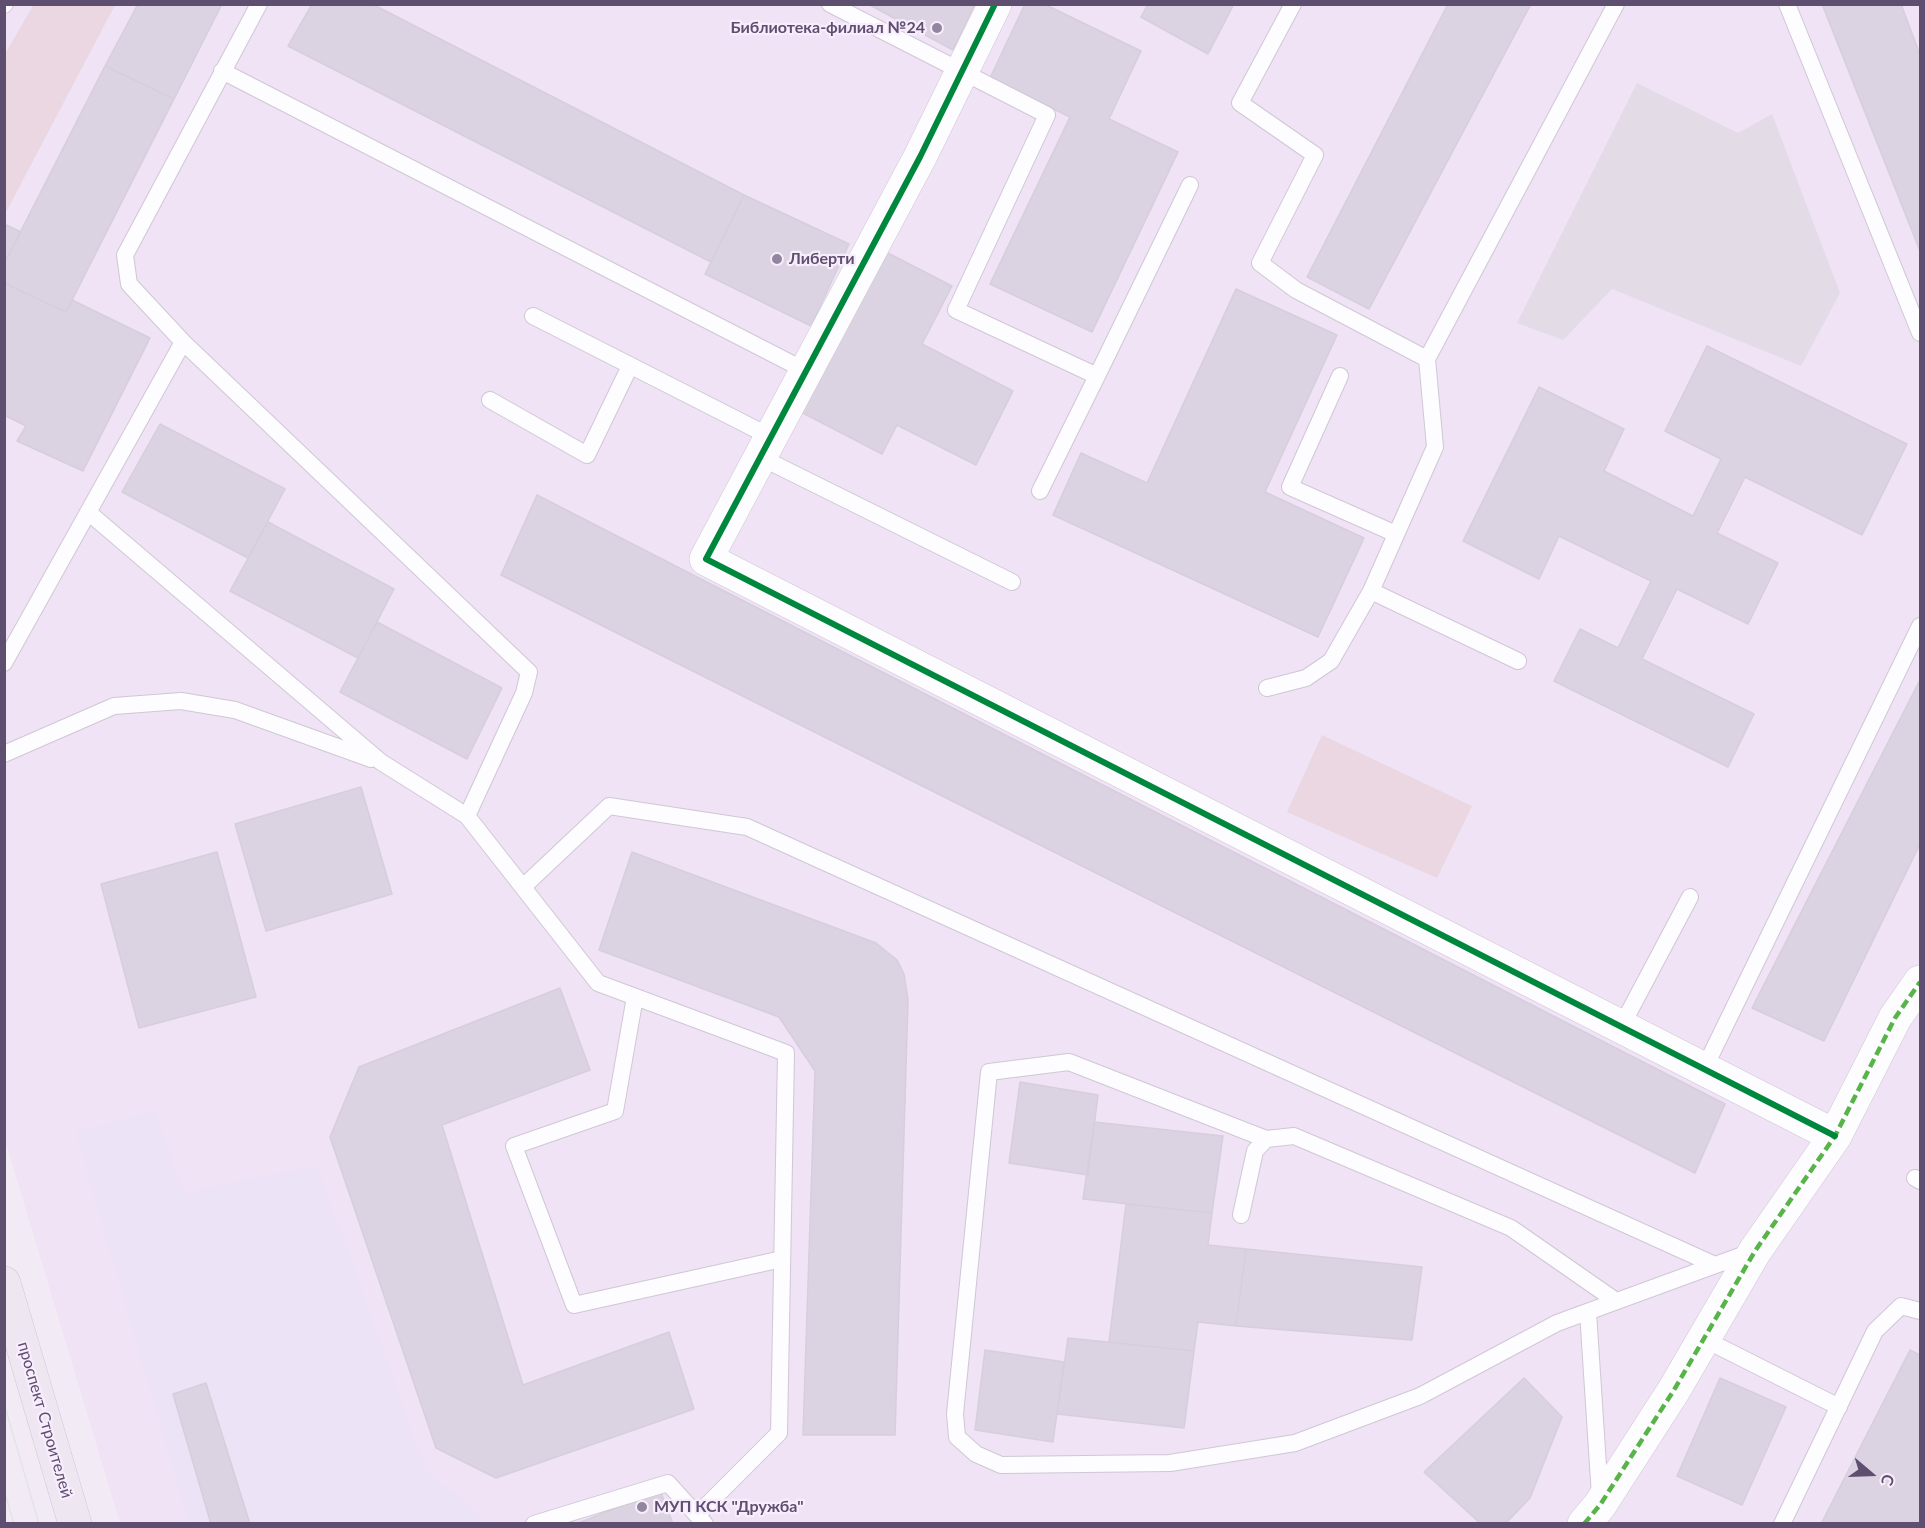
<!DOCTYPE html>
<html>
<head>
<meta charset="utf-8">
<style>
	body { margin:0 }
	#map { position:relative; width:1925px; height:1528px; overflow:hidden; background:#f2ebf5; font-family:Lato,sans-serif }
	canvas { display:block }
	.frame { position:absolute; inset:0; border:6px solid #5e4e70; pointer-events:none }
	.north { position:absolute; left:1841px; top:1444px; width:60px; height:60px; -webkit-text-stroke:4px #f8edfd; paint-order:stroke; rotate:109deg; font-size:16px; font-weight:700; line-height:24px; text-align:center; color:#5e4e70 }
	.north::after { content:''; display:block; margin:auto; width:21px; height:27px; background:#5e4e70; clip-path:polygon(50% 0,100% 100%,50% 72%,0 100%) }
</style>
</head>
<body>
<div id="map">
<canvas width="1925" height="1528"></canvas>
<div class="frame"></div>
<div class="north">С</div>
</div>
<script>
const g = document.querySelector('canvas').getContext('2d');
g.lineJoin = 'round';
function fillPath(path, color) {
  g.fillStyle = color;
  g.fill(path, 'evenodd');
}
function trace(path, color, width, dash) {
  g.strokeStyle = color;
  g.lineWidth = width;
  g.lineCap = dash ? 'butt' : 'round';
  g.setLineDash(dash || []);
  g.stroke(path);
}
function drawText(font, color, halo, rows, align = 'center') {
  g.font = font + ' Lato,sans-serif';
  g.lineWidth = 4.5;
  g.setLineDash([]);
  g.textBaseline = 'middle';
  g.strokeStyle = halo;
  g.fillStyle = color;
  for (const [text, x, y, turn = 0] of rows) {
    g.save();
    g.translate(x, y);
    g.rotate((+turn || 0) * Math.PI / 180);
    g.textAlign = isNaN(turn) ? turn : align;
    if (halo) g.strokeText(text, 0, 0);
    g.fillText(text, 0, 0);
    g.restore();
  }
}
const residential = new Path2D(`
	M 4,5 L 1920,5 L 1920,1523 L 120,1523 L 5,1140 Z`);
const commercial = new Path2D(`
	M 155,1111 L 184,1193 L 317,1166 L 426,1471 L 486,1520 L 479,1524 L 189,1523 L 76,1132 Z`);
const industrial = new Path2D(`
	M 1637,83 L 1738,133 L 1772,114 L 1840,293 L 1801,366 L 1612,289 L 1563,340 L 1517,323 Z`);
const green = new Path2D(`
	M 34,4 L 115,5 L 5,214 L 5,54 Z
	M 1322,735 L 1472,806 L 1437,878 L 1287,812 Z`);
const building = new Path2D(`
	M 138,4 L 222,4 L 174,99 L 105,66 Z
	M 312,4 L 372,4 L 744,195 L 711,262 L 288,46 Z
	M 868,4 L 975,4 L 953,50 Z
	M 1025,4 L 1044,4 L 1141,51 L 1109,119 L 1178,152 L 1092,332 L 990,284 L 1070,117 L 990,78 Z
	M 1148,4 L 1234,4 L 1208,54 L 1141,17 Z
	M 1448,4 L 1531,4 L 1369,309 L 1307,277 Z
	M 1822,4 L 1901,4 L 1920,55 L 1920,251 Z
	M 105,66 L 174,99 L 66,312 L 4,283 L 4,264 Z
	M 744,195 L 849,244 L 811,326 L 705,274 Z
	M 4,224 L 21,232 L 4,264 Z
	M 882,250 L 952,286 L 922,344 L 1013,391 L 976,465 L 897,425 L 882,454 L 799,411 Z
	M 4,283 L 66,312 L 72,300 L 150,338 L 83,471 L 17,441 L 26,426 L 4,415 Z
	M 1236,289 L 1337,335 L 1265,492 L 1364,538 L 1318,637 L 1053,515 L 1081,453 L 1147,483 Z
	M 1707,346 L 1907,444 L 1862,535 L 1745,477 L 1717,533 L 1778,563 L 1748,624 L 1677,589 L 1642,659 L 1754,714 L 1728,767 L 1554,681 L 1580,629 L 1618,648 L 1651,581 L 1559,536 L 1539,579 L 1463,541 L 1539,387 L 1624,429 L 1604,471 L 1693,516 L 1721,459 L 1665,431 Z
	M 160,424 L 285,489 L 248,558 L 122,492 Z
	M 537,495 L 1725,1104 L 1695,1173 L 501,575 Z
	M 268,522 L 394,589 L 358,658 L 230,591 Z
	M 377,622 L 502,688 L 467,759 L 340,692 Z
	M 1920,680 L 1920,844 L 1824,1041 L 1752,1008 Z
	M 361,787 L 392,894 L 266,931 L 235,824 Z
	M 217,852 L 256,997 L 139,1028 L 101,884 Z
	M 632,852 L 876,943 L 897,960 L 904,974 L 908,1000 L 895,1435 L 803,1435 L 815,1071 L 779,1017 L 599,950 Z
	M 560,988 L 590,1070 L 442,1125 L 523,1385 L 669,1332 L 694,1409 L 496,1478 L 436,1448 L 330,1137 L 359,1067 Z
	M 1020,1082 L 1098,1095 L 1088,1175 L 1009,1163 Z
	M 1094,1122 L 1223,1136 L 1212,1213 L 1083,1199 Z
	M 1126,1204 L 1212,1213 L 1208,1245 L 1246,1249 L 1236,1326 L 1198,1322 L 1194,1351 L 1109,1342 Z
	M 1246,1249 L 1422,1267 L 1412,1340 L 1236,1326 Z
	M 1068,1338 L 1194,1351 L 1184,1428 L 1057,1414 Z
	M 985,1350 L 1064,1362 L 1053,1442 L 975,1430 Z
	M 1910,1350 L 1920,1355 L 1920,1524 L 1821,1524 Z
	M 1524,1378 L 1562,1417 L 1530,1498 L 1505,1524 L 1481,1524 L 1424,1472 Z
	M 1720,1378 L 1786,1407 L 1742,1505 L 1677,1476 Z
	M 206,1383 L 250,1524 L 211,1524 L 173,1394 Z
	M 660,1490 L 673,1524 L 576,1524 Z`);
const service = new Path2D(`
	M 830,4 L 1047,115 L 956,310 L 1097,376 L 1190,185
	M 1293,4 L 1240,103 L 1315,155 L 1260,263 L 1296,290 L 1427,359 L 1435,447 L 1371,591 L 1518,661
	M 1787,4 L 1920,333
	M 4,5 L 5,4
	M 222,71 L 808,372
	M 533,316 L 771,437
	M 1427,359 L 1616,4
	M 1340,376 L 1290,487 L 1396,534
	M 490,400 L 587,455 L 630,366
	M 760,457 L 1012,582
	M 1040,491 L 1097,376
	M 88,512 L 381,762 L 467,816 L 524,693 L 529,672 L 183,342
	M 4,663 L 183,342 L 129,284 L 125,255 L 259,4
	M 1267,688 L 1306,678 L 1331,661 L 1371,591
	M 4,754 L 114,706 L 181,701 L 235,710 L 371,759
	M 467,816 L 598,983 L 786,1053 L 779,1433 L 697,1515
	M 523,887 L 609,806 L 747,827 L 1715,1265
	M 635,997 L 615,1111 L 514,1146 L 574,1305 L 782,1259
	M 1621,1027 L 1690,897
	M 1704,1069 L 1920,626
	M 1266,1139 L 1069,1062 L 989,1072 L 955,1414 L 957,1437 L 976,1454 L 1001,1465 L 1170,1463 L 1295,1443 L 1420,1396 L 1557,1323 L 1751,1252
	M 1915,1178 L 1920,1181
	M 1241,1215 L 1255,1151 L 1266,1139 L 1294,1136 L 1511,1228 L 1616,1301
	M 1588,1312 L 1600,1496
	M 1704,1339 L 1839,1407
	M 534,1524 L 668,1483 L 705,1524
	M 1782,1524 L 1875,1331 L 1901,1306 L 1920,1311`);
const minor = new Path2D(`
	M 995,4 L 920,157 L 706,559 L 1835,1136
	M 1584,1524 L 1600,1505 L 1674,1390 L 1755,1251 L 1835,1136 L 1895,1018 L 1920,982`);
const primary = new Path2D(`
	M 4,1283 L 75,1524`);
const tram = new Path2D(`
	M 4,1403 L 39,1524
	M 4,1490 L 14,1524`);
const quiet = new Path2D(`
	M 1584,1524 L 1600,1505 L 1674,1390 L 1755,1251 L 1835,1136 L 1895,1018 L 1920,982`);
const cycleway = new Path2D(`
	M 995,4 L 920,157 L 706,559 L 1835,1136`);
const markers = [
	[937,28,6,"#92859f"],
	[777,259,6,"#92859f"],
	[642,1507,6,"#92859f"]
];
const poiNames = [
	["Библиотека-филиал №24",925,28,"right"],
	["Либерти",789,259],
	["МУП КСК \"Дружба\"",654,1507]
];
const streetNames = [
	["проспект Строителей",45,1420,74]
];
fillPath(residential, '#efe3f5');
fillPath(commercial, '#ece3f7');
fillPath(industrial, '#e3dce7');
fillPath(green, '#ebd7e1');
fillPath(building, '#dbd3e1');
trace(building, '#d6cedd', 1.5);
trace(service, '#cfc8d4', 18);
trace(minor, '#cfc8d4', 34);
trace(primary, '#cec7d3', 34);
trace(service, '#fdfcfe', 16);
trace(minor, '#fdfcfe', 33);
trace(primary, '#eee6f1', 33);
trace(tram, '#e3e4e5', 1.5);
trace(quiet, '#58b449', 4.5, [9, 4.5]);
trace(cycleway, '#00873e', 6);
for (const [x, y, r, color] of markers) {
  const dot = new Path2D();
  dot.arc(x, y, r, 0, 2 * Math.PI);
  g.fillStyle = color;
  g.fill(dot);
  trace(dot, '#f8edfd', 2);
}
drawText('bold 16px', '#5e4e70', '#f8edfd', poiNames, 'left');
drawText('16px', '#5e4e70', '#f8edfd', streetNames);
</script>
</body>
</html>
